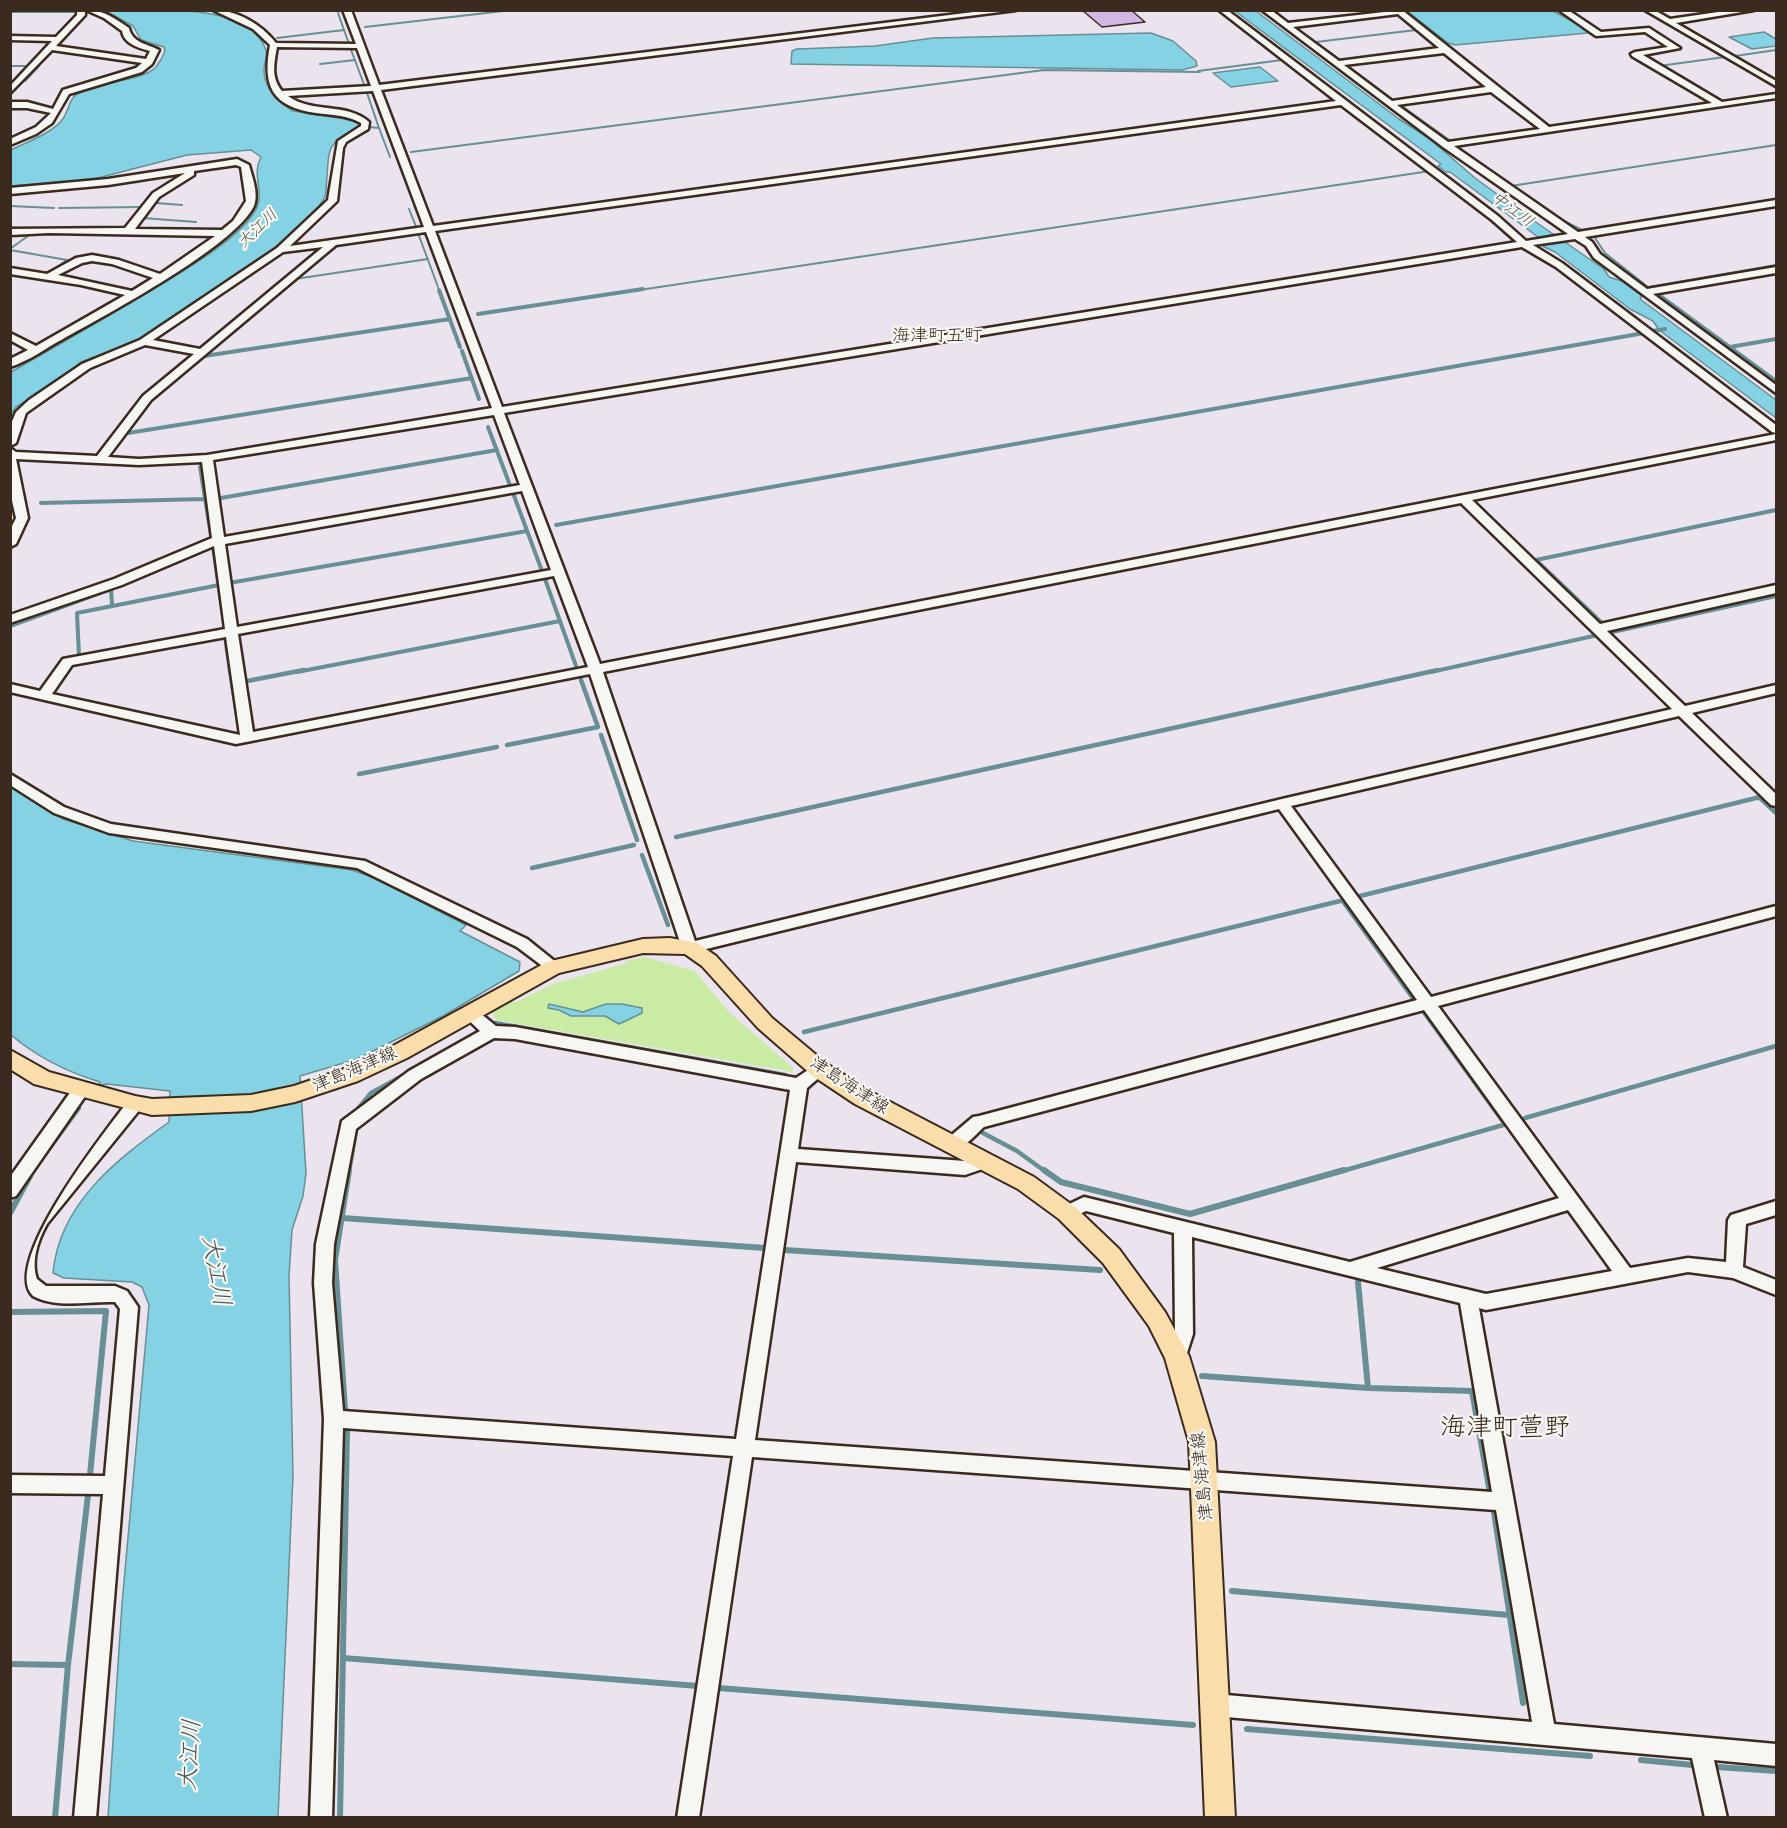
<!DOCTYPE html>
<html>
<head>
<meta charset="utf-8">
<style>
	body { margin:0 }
	#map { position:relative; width:1787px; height:1828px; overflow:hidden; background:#ebe3ee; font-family:Itim,sans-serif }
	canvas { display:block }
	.frame { position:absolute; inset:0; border:12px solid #3b2a1e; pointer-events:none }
</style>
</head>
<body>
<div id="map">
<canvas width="1787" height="1828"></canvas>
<div class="frame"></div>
</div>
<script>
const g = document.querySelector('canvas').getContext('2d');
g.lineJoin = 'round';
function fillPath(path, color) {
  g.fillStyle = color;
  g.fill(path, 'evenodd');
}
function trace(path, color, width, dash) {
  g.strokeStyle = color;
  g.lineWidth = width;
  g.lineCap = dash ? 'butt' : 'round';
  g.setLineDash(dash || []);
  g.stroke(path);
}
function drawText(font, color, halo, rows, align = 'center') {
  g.font = font + ' Itim,"Klee One",sans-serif';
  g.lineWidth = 4.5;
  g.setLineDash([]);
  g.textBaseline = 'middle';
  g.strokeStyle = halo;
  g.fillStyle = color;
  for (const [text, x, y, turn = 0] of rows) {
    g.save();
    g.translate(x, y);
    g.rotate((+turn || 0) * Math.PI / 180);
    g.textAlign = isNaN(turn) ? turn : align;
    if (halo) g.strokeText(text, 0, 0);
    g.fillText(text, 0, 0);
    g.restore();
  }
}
const green = new Path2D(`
	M 645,957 L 695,971 L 729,1012 L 793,1068 L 793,1072 L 496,1020 L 492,1012 L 510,1000 L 514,1003 L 553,984 L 627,963 L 626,961 Z`);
const water = new Path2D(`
	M 106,11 C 149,11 249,0 266,50 C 268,55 265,62 264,68 C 263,88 277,101 293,111 L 360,121 L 359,127 C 329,144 329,143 327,177 C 326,183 327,191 325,196 C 320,212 272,250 258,262 L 133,343 L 81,362 L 55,383 L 16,407 L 11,414 L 11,372 C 60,344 109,316 158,286 C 186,269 235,241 253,214 C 268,193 250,178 261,157 L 251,150 L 187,155 L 90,180 L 11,186 L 11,150 C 26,142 51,134 62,120 C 71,108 67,98 82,91 C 101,81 143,81 156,67 C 160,62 163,56 165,51 L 164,47 L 141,40 L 133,26 Z
	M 1235,11 L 1256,11 L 1399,119 L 1430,139 L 1475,178 L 1527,216 L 1604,269 L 1609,277 L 1625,282 L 1642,296 L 1640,299 L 1776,400 L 1776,418 L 1659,330 L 1653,321 L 1630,309 L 1555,252 L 1544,247 L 1538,237 L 1450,172 L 1446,172 L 1438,166 L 1441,164 C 1370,112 1303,62 1235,11 Z
	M 1407,11 L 1553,11 L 1585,28 L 1588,33 L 1455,45 L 1448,43 Z
	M 1764,32 L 1776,39 L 1776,46 L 1752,49 L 1729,37 Z
	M 1151,33 L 1173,41 L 1196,61 L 1197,66 L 1182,70 L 791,64 L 792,51 L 797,49 L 875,46 L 933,38 Z
	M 1260,67 L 1278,81 L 1231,87 L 1213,73 Z
	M 10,786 L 63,819 L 133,841 L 352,870 L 377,879 L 466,925 L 460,931 L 520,962 L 519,971 L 443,1016 L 357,1059 L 300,1076 L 306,1173 L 303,1196 L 292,1230 L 289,1276 L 293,1476 L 278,1817 L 108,1817 L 122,1604 L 149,1305 L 142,1287 L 132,1282 L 64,1278 L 53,1273 C 59,1204 116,1160 169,1122 L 170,1091 L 107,1084 L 99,1085 L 100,1082 C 67,1072 37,1057 11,1035 Z
	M 549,1004 L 583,1012 L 606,1004 L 622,1004 L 642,1008 L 642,1013 L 619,1024 L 605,1016 L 571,1016 L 559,1010 L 548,1008 Z`);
const streamFar3 = new Path2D(`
	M 1272,11 L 1291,25
	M 10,12 L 79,12
	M 338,13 L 349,44
	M 1293,26 L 1343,62
	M 365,27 L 512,10
	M 1694,34 L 1718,47
	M 277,38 L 344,30
	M 1316,42 L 1416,30
	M 58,46 L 94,51
	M 350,47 L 365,87
	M 1726,51 L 1776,80
	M 1735,56 L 1776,50
	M 42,62 L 53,51
	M 320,64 L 355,60
	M 1345,64 L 1396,102
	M 10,66 L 30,66
	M 1659,66 L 1725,57
	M 1198,71 L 1282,60
	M 25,81 L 39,66
	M 366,90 L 379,128
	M 1399,104 L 1452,142
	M 369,127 L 379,128 L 390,157
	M 1455,145 L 1498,177
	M 411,152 L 1044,70 L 1200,72
	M 1511,186 L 1776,145
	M 156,203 L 182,205
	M 10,206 L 54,208
	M 59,208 L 142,207
	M 409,209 L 417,229
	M 150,210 L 153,206
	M 1552,215 L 1584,231
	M 143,218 L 196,222
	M 418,233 L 438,287
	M 1595,238 L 1605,253 L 1648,287
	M 10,249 L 32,233 L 29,234
	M 10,250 L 67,260 L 55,269
	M 295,279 L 428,259
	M 1643,288 L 1776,265
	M 633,291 L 1430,171`);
const streamFar2 = new Path2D(`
	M 439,290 L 460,347
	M 1655,292 L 1776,381
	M 478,314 L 643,289
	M 1653,331 L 1665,329
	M 1730,347 L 1776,339
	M 462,351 L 479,399
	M 204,356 L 450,319
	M 488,427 L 511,488
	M 128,433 L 472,378
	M 200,467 L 211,536
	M 513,493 L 542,571
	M 221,498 L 497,450
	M 41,503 L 205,499
	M 556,525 L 1644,333
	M 213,547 L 225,630
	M 545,579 L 576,666
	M 229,583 L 527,531
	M 1602,623 L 1536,560 L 1776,510
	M 10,626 L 111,589 L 112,604
	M 1608,633 L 1776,596
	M 225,636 L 230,672
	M 79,656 L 77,613 L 219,585
	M 297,672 L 560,621
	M 1431,672 L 1598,635`);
const streamFar1 = new Path2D(`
	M 230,670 L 240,734
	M 242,682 L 304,670
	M 601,735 L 637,840
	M 507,745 L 598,727 L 581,680
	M 359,774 L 497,747
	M 1759,797 L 1776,813
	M 676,837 L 1438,670
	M 642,855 L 668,925
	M 532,868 L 634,845
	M 1360,896 L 1764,796
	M 1342,900 L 1415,1001
	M 1423,1011 L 1504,1123
	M 495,1023 L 785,1075
	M 804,1032 L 1344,900
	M 357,1110 L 371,1093 L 404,1075
	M 1525,1118 L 1776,1046
	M 983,1133 L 1017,1151 L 1046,1172
	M 38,1164 L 79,1108
	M 349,1172 L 356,1130
	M 1339,1172 L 1510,1123`);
const stream = new Path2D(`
	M 1044,1170 L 1061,1182 L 1190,1214 L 1344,1170
	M 10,1213 L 30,1176
	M 342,1218 L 765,1248
	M 784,1250 L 1100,1270
	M 1358,1282 L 1368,1388 L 1472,1391 L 1490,1493
	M 10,1312 L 106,1311 L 90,1475
	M 1202,1376 L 1368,1388
	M 345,1410 L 335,1260 L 349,1170
	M 1494,1512 L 1523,1703
	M 1232,1591 L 1509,1615
	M 343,1658 L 698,1686
	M 10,1664 L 68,1665 L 55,1818
	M 68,1665 L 88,1495
	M 718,1688 L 1193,1725
	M 1247,1729 L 1590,1756
	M 1641,1760 L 1692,1765
	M 1717,1767 L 1776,1771
	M 340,1818 L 347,1429`);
const building = new Path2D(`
	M 1082,10 L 1131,10 L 1145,22 L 1102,27 Z`);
const minor = new Path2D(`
	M 77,10 L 85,10 L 85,15 L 56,46 L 146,59 L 150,51 C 139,48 124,44 122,31 L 104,18 L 86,10 C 104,10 114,18 129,28 C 132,43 148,44 159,50 L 152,64 L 142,72 L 69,94 L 52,123 L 36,134 L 10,145 L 10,139 L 36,127 L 51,113 L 27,108 L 10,108 L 10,102 L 27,102 L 53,109 L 63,90 L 136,68 L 142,63 L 52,50 L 10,93 L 10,86 L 52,41 L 10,40 L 10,36 L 56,37 L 77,15 Z
	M 213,10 C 237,10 261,24 276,43 L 356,44 L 343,10 L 351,10 L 379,85 L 990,10 L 1016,10 L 381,90 L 433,226 L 1336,101 L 1219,10 L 1227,10 L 1498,216 L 1526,241 L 1568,234 L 1443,147 L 1262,10 L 1271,10 L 1288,23 L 1402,10 L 1549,127 L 1712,103 L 1632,56 L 1631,54 L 1635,52 L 1668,47 L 1645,32 L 1596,36 L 1559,10 L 1568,10 L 1601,32 L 1649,28 L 1680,48 L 1643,55 L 1722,102 L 1776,94 L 1776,98 L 1454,146 L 1578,232 L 1776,200 L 1776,206 L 1585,237 L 1592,242 L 1600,254 L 1647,289 L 1776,267 L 1776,273 L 1653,294 L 1776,385 L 1776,393 L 1594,258 L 1586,246 L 1575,239 L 1533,245 L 1562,263 L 1776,425 L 1776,433 L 1772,432 L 1556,267 L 1522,247 L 504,413 L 600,664 L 1776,434 L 1776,440 L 1472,500 L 1600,624 L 1776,585 L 1776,593 L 1607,631 L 1685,706 L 1776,685 L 1776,693 L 1692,713 L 1776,794 L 1776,806 L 1771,805 L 1679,716 L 1291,806 L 1431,997 L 1776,906 L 1776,916 L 1438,1006 L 1630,1268 L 1688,1258 L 1726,1262 L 1728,1220 L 1731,1215 L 1776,1201 L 1776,1215 L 1746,1224 L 1743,1267 L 1776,1280 L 1776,1295 L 1733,1278 L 1688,1272 L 1486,1310 L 1479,1308 L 1554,1724 L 1776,1744 L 1776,1766 L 1714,1760 L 1727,1818 L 1705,1818 L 1692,1758 L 1215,1716 L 1207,1713 L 1204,1705 L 1207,1697 L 1215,1694 L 1532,1722 L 1496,1510 L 752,1457 L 699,1818 L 677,1818 L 733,1456 L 343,1428 L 332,1818 L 310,1818 L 324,1419 L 314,1283 L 316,1244 L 342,1121 L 409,1071 L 480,1031 L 461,1013 L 463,1009 L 475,1009 L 496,1026 L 515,1027 L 796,1078 L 814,1066 L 826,1066 L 828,1070 L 807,1088 L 798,1149 L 965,1161 L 985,1154 L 991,1156 L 994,1161 L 991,1166 L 965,1175 L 796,1162 L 755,1440 L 1492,1492 L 1460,1303 L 1192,1237 L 1193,1334 L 1184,1362 L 1177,1364 L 1170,1362 L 1168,1356 L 1175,1334 L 1174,1233 L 1086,1211 L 1067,1220 L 1061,1218 L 1058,1213 L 1061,1208 L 1084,1197 L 1350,1262 L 1559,1198 L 1424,1010 L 984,1127 C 974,1136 961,1153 947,1149 L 945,1144 L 947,1139 L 973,1117 L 979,1116 L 1417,1000 L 1279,809 L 690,953 L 682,948 L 590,674 L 236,744 L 10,692 L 10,684 L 40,691 L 63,659 L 225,629 L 214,546 L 122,585 L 10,623 L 10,615 L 114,579 L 212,538 L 202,462 L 139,465 L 16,459 L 28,518 L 16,544 L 10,547 L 10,530 L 16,518 L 10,492 L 10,448 L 16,452 L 97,456 L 143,396 L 194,354 L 145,345 L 90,368 L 26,413 L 16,443 L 10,446 L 10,426 L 16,412 L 29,400 L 82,364 L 140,340 L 277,248 L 328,200 L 338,141 L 361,126 L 361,123 C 346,115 332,115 316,113 C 272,107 262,86 270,45 L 253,29 ZM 1398,14 L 1439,48 L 1339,61 L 1293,27 ZM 277,47 L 357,48 L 371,86 L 282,91 C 271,78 274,64 277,47 ZM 1444,53 L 1486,87 L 1392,101 L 1344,65 ZM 373,91 L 424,227 L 290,246 L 337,201 L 343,148 L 346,142 L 368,129 L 369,122 C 347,102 312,114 288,96 ZM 1491,92 L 1540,129 L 1448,142 L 1397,105 ZM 1341,105 L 1492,220 L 1517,242 L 502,407 L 435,231 ZM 426,232 L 492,408 L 207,455 L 139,459 L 108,457 L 151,400 L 336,245 ZM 323,247 L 200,349 L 153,340 L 283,252 ZM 494,415 L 520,485 L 224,537 L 213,460 ZM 522,491 L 551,570 L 237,627 L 225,544 ZM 1461,503 L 1672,709 L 1282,799 L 695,941 L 603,672 ZM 554,576 L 588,667 L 253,732 L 238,634 ZM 226,637 L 240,735 L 52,694 L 72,665 ZM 494,1038 L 515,1039 L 790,1090 L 736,1439 L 343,1411 L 332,1283 L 334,1244 L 356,1129 L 421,1079 ZM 1568,1210 L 1612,1271 L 1486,1294 L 1377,1268 Z
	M 1645,10 L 1654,10 L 1670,19 L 1732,10 L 1754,10 L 1676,23 L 1776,81 L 1776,86 Z
	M 237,159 L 249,165 C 252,177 259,193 254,206 C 235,246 106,315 63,339 C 46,348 29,361 10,367 L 10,359 L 28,350 L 10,340 L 10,333 L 36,346 L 125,295 L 81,285 L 10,274 L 10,268 L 47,274 L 76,258 L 92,255 L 119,260 L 160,274 L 215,236 L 49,233 L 10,235 L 10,229 L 125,228 L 153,193 L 185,173 L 108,185 L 10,194 L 10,188 L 108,179 ZM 236,165 L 241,167 L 246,201 L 233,221 L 222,230 L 135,229 L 159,197 L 194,175 L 194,171 ZM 92,261 L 112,264 L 153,278 L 132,291 L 58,275 L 82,263 Z
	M 10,774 L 64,807 L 111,824 L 365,861 L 527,939 L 562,967 L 554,973 L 549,971 L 517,947 L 357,868 L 109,833 L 54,813 L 10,785 Z
	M 80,1085 L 86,1087 L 88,1091 L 86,1095 L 16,1196 L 10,1198 L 10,1177 L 74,1087 Z
	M 135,1098 L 141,1100 L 143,1104 L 141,1108 L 47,1224 C 38,1240 31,1261 37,1279 L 46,1286 L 115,1286 L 127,1291 L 138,1307 L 96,1818 L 74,1818 L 103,1494 L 10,1493 L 10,1475 L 105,1476 L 120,1309 L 115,1302 C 88,1301 57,1309 33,1296 C 0,1263 107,1129 129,1100 Z`);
const major = new Path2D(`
	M 670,938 L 697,943 L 716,956 L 772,1018 L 827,1064 L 871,1092 L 1034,1177 L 1075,1207 L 1119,1249 L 1165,1312 L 1189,1356 L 1215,1442 L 1235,1818 L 1205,1818 L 1189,1442 L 1165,1358 L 1149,1326 L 1103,1263 L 1059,1219 L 1018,1189 L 855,1104 L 813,1076 L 758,1028 L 702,966 L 685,954 L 643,953 L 559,973 L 407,1058 L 358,1081 L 295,1102 L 251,1111 L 152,1115 L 34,1084 L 10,1069 L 10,1050 L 49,1072 L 135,1096 L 152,1099 L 251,1095 L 294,1086 L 344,1069 L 393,1046 L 547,962 L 643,939 Z`);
const farWaternames = [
	["中江川",1512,210,37],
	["大江川",258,229,-44]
];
const farQuarternames = [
	["海津町五町",937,336]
];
const streetNames = [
	["津島海津線",355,1070,-23],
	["津島海津線",849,1086,33],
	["津島海津線",1203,1476,-96]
];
const nearWaternames = [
	["大江川",215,1271,80],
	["大江川",191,1755,-86]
];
const nearQuarternames = [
	["海津町萱野",1505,1428]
];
fillPath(green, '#c9eba4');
fillPath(water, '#84d2e3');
trace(water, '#678f94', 1.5);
trace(streamFar3, '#678f94', 2);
trace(streamFar2, '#678f94', 4);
trace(streamFar1, '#678f94', 4.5);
trace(stream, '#678f94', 6);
fillPath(building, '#d2b6e4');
trace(building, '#3b2a1e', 1.5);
trace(minor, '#3b2a1e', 5);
trace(major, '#3b2a1e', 4);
fillPath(minor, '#f6f6f2');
fillPath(major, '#f9deab');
drawText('italic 16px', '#4d544f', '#f6f6f2', farWaternames);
drawText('18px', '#3b2a1e', '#f6f6f2', farQuarternames);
drawText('18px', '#3b2a1e', '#f6f6f2', streetNames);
drawText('italic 24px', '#4d544f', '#f6f6f2', nearWaternames);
drawText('26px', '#3b2a1e', '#f6f6f2', nearQuarternames);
</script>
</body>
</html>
